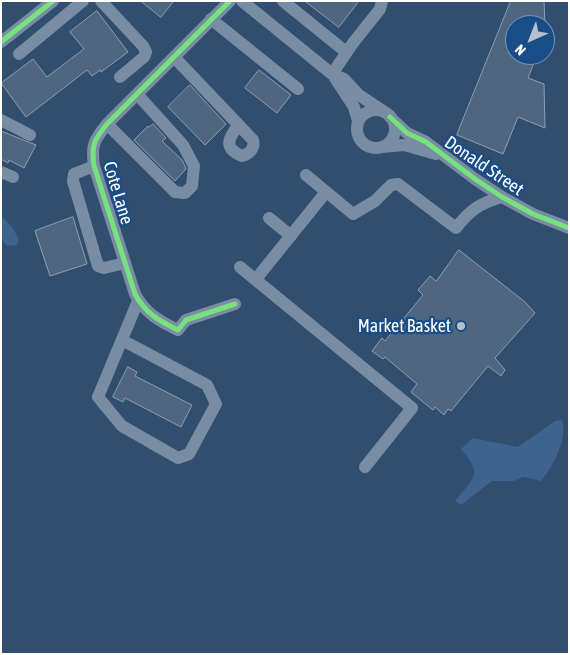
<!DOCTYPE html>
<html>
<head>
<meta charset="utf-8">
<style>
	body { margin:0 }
	#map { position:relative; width:570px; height:655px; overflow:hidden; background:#314e6f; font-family:"Asap Condensed",sans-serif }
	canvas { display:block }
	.frame { position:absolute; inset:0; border:2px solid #fff; pointer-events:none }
	.north { position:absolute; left:505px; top:15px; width:50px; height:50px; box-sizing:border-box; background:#184d88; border:1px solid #7494b8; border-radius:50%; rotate:224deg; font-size:14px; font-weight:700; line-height:20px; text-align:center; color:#fff }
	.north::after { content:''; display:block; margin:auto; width:18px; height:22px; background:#b7c1cd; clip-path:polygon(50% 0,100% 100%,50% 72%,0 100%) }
</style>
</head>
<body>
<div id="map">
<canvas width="570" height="655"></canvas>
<div class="frame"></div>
<div class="north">N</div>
</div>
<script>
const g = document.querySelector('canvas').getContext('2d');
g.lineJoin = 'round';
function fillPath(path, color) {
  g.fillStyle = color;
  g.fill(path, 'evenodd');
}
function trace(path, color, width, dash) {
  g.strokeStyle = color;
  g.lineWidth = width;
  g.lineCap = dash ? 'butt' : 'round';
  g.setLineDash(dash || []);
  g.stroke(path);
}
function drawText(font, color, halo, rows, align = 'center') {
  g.font = font + ' "Asap Condensed",sans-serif';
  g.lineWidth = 4.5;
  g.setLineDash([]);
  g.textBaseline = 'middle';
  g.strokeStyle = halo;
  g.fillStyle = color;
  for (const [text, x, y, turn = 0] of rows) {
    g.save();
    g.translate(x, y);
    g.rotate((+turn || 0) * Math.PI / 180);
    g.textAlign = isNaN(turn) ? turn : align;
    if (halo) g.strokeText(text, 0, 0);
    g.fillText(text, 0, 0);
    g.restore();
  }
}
const water = new Path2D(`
	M 1,216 L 12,227 L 19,239 L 17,245 L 7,246 L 1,238 Z
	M 562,420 C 568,440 553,466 541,481 L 523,477 L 513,481 L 492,481 L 461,505 L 455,501 C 474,477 483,475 461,449 L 473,438 L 518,447 L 555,421 Z`);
const building = new Path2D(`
	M 141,1 L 174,1 L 161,17 Z
	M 305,1 L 359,1 L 339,27 Z
	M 511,1 L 544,1 L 545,25 L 515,25 L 515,55 L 537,55 L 528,78 L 544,84 L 545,128 L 518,117 L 503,154 L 457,135 Z
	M 97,11 L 128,52 L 101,72 L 100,70 L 92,76 L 87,70 L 26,117 L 1,83 L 33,59 L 47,77 L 84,49 L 70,32 Z
	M 259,70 L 291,95 L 277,113 L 245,88 Z
	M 190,85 L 226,124 L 205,145 L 168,107 Z
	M 153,124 L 166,138 L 162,141 L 182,160 L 186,168 L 185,170 L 175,181 L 134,140 L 148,126 L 149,127 Z
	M 1,131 L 36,145 L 24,168 L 9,160 L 8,163 L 1,159 Z
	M 73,217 L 87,264 L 50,276 L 35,231 Z
	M 459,250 L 525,302 L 535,313 L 495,358 L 505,370 L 501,376 L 488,366 L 451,411 L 448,409 L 444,415 L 435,407 L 433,410 L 411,392 L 417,384 L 385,357 L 383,359 L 372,351 L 382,338 L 385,341 L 423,295 L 418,290 L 430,276 L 436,281 Z
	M 128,367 L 137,372 L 135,376 L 192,405 L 181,427 L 125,398 L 123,402 L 113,397 Z`);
const minor = new Path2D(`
	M 101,1 L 143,46 L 146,52 L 144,57 L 120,77
	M 230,1 L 107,124 C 94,140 91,145 94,166 L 135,294 C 145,313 159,321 178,330 L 186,320 L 235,304
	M 242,1 L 332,74 L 344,79 L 359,95 L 386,113
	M 283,1 L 346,52
	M 211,19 L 298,89
	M 1,42 L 53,1
	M 19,54 L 83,1
	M 174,57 L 253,140 C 255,148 250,154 242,156 C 223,148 228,138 239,125
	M 332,74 L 353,43 L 380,9 L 382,1
	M 335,78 L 354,107 L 358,121
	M357 129a19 19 0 1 1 38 0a19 19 0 1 1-38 0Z
	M 390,117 L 407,133 L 426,142 L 475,179 L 502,197 L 533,214 L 569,228
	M 1,120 L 30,135
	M 107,124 L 175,192 L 185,193 L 192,186 L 194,166 L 183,145 L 137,94
	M 382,147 L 404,145 L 436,154
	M 94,166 L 74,174 L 73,181 L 98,266 L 104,268 L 125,263
	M 1,172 L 13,177
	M 306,175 L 353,214 L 375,201 L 391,185 L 398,184 L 456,228 C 470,210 480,203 502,197
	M 269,218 L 291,236
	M 240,267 L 412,408 L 365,467
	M 256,279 L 326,192
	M 122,340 L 207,385 L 216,404 L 189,454 L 178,458 L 122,426 L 98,397 L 138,301`);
const cycleway = new Path2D(`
	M 230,1 L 107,124 C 94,140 91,145 94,166 L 135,294 C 145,313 159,321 178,330 L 186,320 L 235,304
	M 1,42 L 53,1
	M 390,117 L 407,133 L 426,142 L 475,179 L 502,197 L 533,214 L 569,228`);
const markers = [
	[461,326,5,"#b7c1cd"]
];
const streetNames = [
	["Donald Street",484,166,34],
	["Cote Lane",118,193,73]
];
const poiNames = [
	["Market Basket",451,326]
];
fillPath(water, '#3e638e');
fillPath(building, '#4e6680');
trace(building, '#8c9eb2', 1);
trace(minor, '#788da4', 12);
trace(cycleway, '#77e17e', 5);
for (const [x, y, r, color] of markers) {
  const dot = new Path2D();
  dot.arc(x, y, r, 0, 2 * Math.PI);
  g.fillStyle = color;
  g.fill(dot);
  trace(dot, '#184d88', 2);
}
drawText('18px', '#fff', '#184d88', streetNames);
drawText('18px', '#fff', '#184d88', poiNames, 'right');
</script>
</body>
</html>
